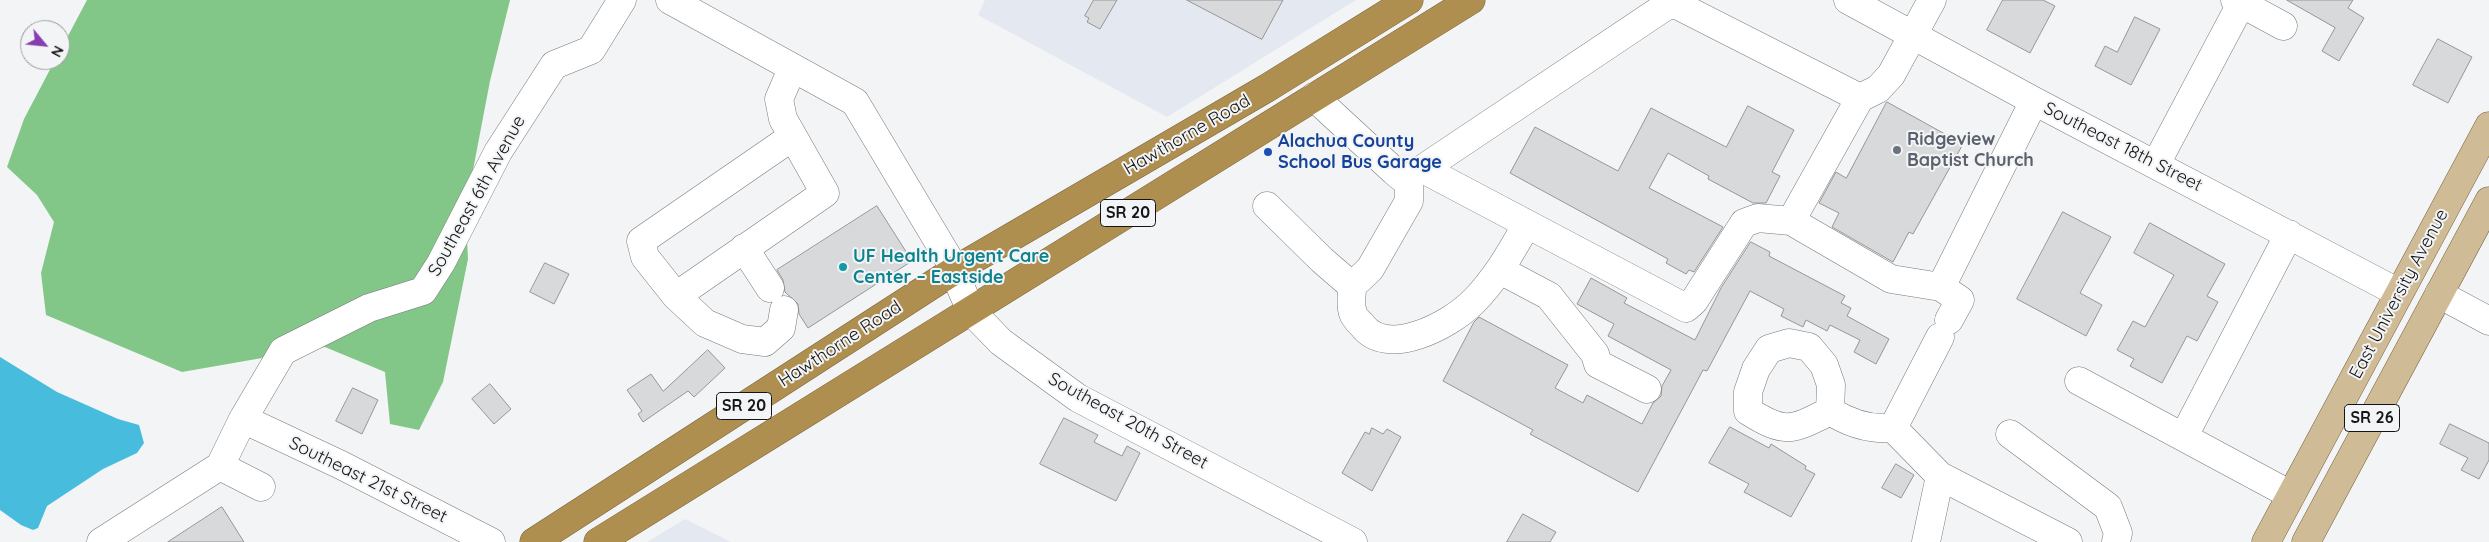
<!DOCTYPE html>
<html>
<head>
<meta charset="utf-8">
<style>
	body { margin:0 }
	#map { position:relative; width:2489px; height:542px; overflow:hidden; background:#f3f4f6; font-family:Quicksand,sans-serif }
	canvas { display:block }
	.north { position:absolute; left:20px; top:20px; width:50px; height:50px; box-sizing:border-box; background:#f3f4f6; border:1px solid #9a9b9c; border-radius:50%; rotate:118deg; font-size:14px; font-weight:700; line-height:20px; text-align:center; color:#151516 }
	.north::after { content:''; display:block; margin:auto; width:18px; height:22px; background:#863eb1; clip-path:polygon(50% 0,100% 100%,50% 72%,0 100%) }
</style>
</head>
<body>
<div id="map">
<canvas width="2489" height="542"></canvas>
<div class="north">N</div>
</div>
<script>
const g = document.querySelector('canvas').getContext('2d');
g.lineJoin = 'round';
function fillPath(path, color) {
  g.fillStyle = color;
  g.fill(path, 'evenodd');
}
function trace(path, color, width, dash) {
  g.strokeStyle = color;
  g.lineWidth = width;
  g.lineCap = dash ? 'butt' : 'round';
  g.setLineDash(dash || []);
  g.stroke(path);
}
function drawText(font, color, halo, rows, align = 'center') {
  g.font = font + ' Quicksand,sans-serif';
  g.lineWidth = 4;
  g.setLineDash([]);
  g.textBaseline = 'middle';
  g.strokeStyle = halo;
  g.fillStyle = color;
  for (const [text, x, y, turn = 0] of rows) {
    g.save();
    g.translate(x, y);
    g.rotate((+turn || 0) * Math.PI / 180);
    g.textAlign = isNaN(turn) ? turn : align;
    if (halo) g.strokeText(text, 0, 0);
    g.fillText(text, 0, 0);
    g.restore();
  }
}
const built = new Path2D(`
	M 985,0 L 1356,0 L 1167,117 L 978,15 Z
	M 685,519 L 731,542 L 647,542 Z`);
const forest = new Path2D(`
	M 87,0 L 510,0 L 490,81 L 473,170 L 470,203 L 466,221 L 468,259 L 443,382 L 419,430 L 390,424 L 385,372 L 325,347 L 182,372 L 46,315 L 41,273 L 54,222 L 37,195 L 7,167 L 24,119 L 55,60 L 60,60 L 60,51 Z`);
const water = new Path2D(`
	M 0,357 L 57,392 L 118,419 L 139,425 L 144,443 L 137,453 L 103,469 L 47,506 L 38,528 L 33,530 L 21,525 L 0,510 Z`);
const building = new Path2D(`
	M 1094,0 L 1117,0 L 1100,29 L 1087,22 L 1089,18 L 1085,16 Z
	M 1187,0 L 1283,0 L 1262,39 Z
	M 2003,0 L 2043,0 L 2055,6 L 2030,53 L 1987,30 Z
	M 2287,0 L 2353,0 L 2348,8 L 2364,18 L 2339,61 L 2322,51 L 2335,28 Z
	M 2135,17 L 2160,29 L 2131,85 L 2095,66 L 2105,46 L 2117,52 Z
	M 2438,39 L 2472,57 L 2448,103 L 2413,85 Z
	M 1887,102 L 1963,144 L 1913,234 L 1909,232 L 1893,262 L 1832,227 L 1839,213 L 1819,203 L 1836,172 L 1846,178 Z
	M 1748,106 L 1794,130 L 1772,172 L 1780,176 L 1766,203 L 1753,203 L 1708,179 L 1709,176 L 1668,153 L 1649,188 L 1723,227 L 1694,272 L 1689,270 L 1686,274 L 1666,263 L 1668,259 L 1510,173 L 1535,127 L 1618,171 L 1651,108 L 1726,147 Z
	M 877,206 L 912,261 L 808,328 L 799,314 L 798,304 L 785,292 L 783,280 L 777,270 Z
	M 2063,212 L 2111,237 L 2080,293 L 2102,305 L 2086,336 L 2017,299 Z
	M 2150,223 L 2225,264 L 2207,296 L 2218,302 L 2197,341 L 2187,336 L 2162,383 L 2130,366 L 2134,359 L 2117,350 L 2133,321 L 2145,327 L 2174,275 L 2134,253 Z
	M 1751,242 L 1770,252 L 1769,256 L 1845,296 L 1841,303 L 1851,308 L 1847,316 L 1889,339 L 1876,364 L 1854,352 L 1860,340 L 1830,325 L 1827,331 L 1806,320 L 1803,327 L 1781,316 L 1784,309 L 1750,291 L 1707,371 L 1703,370 L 1638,492 L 1530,434 L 1533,430 L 1443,381 L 1474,322 L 1479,317 L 1568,365 L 1555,388 L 1583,403 L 1587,395 L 1642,424 L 1653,403 L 1661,396 L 1662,386 L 1671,370 L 1608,336 L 1614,324 L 1577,304 L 1591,278 L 1627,298 L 1624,303 L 1695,340 L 1721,288 Z
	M 545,263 L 569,274 L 554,304 L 530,292 Z
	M 708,350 L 725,368 L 694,397 L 688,391 L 643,422 L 638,414 L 642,411 L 627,390 L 651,374 L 663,391 Z
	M 490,384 L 511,409 L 494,424 L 472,399 Z
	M 353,388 L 378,400 L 362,434 L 336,421 Z
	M 1064,418 L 1098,435 L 1094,442 L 1122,456 L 1127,446 L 1140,453 L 1116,501 L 1040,464 Z
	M 2450,424 L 2489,443 L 2489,460 L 2479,479 L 2461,470 L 2468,458 L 2440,444 Z
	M 1730,427 L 1769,448 L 1771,444 L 1806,466 L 1805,469 L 1815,474 L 1791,517 L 1744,492 L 1749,484 L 1709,463 Z
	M 1372,428 L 1383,434 L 1387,429 L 1401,437 L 1372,491 L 1342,473 L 1365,432 L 1369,434 Z
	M 1896,464 L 1914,475 L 1901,498 L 1882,488 Z
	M 222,507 L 244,542 L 168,542 Z
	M 1523,514 L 1556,532 L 1550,542 L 1507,542 Z`);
const minor = new Path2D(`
	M 670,0 L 855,102 L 947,256 L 971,311 L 1001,342 L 1078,398 L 1353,542
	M 1848,0 L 2034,101 L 2399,293
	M 2235,0 L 2283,26
	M 1314,97 L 1394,171 L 1401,177 L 1409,178 L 1669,4 L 1679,6 L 1860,98 L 1878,89 L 1891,75 L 1932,0
	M 1860,98 L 1791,221 L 1891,279 L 1941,287 L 1960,300 L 1949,320
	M 2156,164 L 2243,0
	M 1423,169 L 1686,308 L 1694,301 L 1744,223 L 1758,218 L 1791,221
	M 1267,206 L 1322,260 L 1352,286 C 1352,294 1350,306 1353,313 C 1354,317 1359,322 1362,325 C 1387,359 1450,325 1473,302 C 1496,279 1511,252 1527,224
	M 744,248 L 770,288
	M 1500,270 L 1549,296 L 1595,354 L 1598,364 L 1647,389
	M 1352,286 L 1370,269 L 1409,201 L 1409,178
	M 1941,287 L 2034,101
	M 2439,294 L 2489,321
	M 676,296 L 825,193 L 783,119 L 779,99 L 792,69
	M 784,310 L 781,328 L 765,342 L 742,339 L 705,323 L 676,296 L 645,257 L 641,241 L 792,137
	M 1940,337 L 1893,428 L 1940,476 L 2068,542
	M 2079,381 L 2291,495
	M 1830,411 C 1792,430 1786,435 1748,411 L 1748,392 L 1756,369 L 1769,349 L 1789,343 L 1809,347 L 1824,365 L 1831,385 L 1830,411 C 1849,423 1870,430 1893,428
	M 243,419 L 341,465 L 491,542
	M 2010,434 L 2108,507 L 2118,533 L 2116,542
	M 2184,436 L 2289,234
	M 220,466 L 243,419 L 283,351 L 369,308 L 423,291 L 441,263 L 498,152 L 554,65 L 591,50 L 622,0
	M 101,542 L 220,466 L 261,487
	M 1926,542 L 1940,476`);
const major = new Path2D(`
	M 2266,542 L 2489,126
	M 2306,542 L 2489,201`);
const highway = new Path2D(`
	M 534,542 L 955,270 L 1267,88 L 1409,0
	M 598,542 L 1471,0`);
const markers = [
	[1897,150,5,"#6b7280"],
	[1268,152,5,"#1a4fb4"],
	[843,267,5,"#0f9aa8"]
];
const shields = [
	[1128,213,55],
	[744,406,55],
	[2372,418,55]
];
const shieldNames = [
	["SR 20",1128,213],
	["SR 20",744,406],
	["SR 26",2372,418]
];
const streetNames = [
	["Hawthorne Road",1187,135,-30],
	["Southeast 18th Street",2123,147,27],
	["Southeast 6th Avenue",477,196,-61],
	["East University Avenue",2399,294,-62],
	["Hawthorne Road",840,344,-33],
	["Southeast 20th Street",1128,421,29],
	["Southeast 21st Street",368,480,26]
];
const worshipNames = [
	["Ridgeview",1907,140],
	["Baptist Church",1907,161]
];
const transitNames = [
	["Alachua County",1278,142],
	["School Bus Garage",1278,163]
];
const cultureNames = [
	["UF Health Urgent Care",853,257],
	["Center – Eastside",853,278]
];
fillPath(built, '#e4e8f1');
fillPath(forest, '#82c788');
fillPath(water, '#47bcdd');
fillPath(building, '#d8d9db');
trace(building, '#959697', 1);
trace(minor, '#78797b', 29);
trace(major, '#79643c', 29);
trace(highway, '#79643c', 29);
trace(minor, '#fff', 28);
trace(major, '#cfbc96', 28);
trace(highway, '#af8f50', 28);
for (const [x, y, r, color] of markers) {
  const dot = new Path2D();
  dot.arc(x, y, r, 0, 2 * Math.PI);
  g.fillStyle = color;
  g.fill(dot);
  trace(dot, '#f3f4f6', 2);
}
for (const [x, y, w] of shields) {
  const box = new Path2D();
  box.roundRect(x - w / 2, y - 13.5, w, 27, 4);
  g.fillStyle = '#f3f4f6';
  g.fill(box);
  trace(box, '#151516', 1);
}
drawText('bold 16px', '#151516', null, shieldNames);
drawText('18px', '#151516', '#f3f4f6', streetNames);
drawText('bold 18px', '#5b616d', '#f3f4f6', worshipNames, 'left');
drawText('bold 18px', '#164399', '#f3f4f6', transitNames, 'left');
drawText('bold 18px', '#0d838f', '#f3f4f6', cultureNames, 'left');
</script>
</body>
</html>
